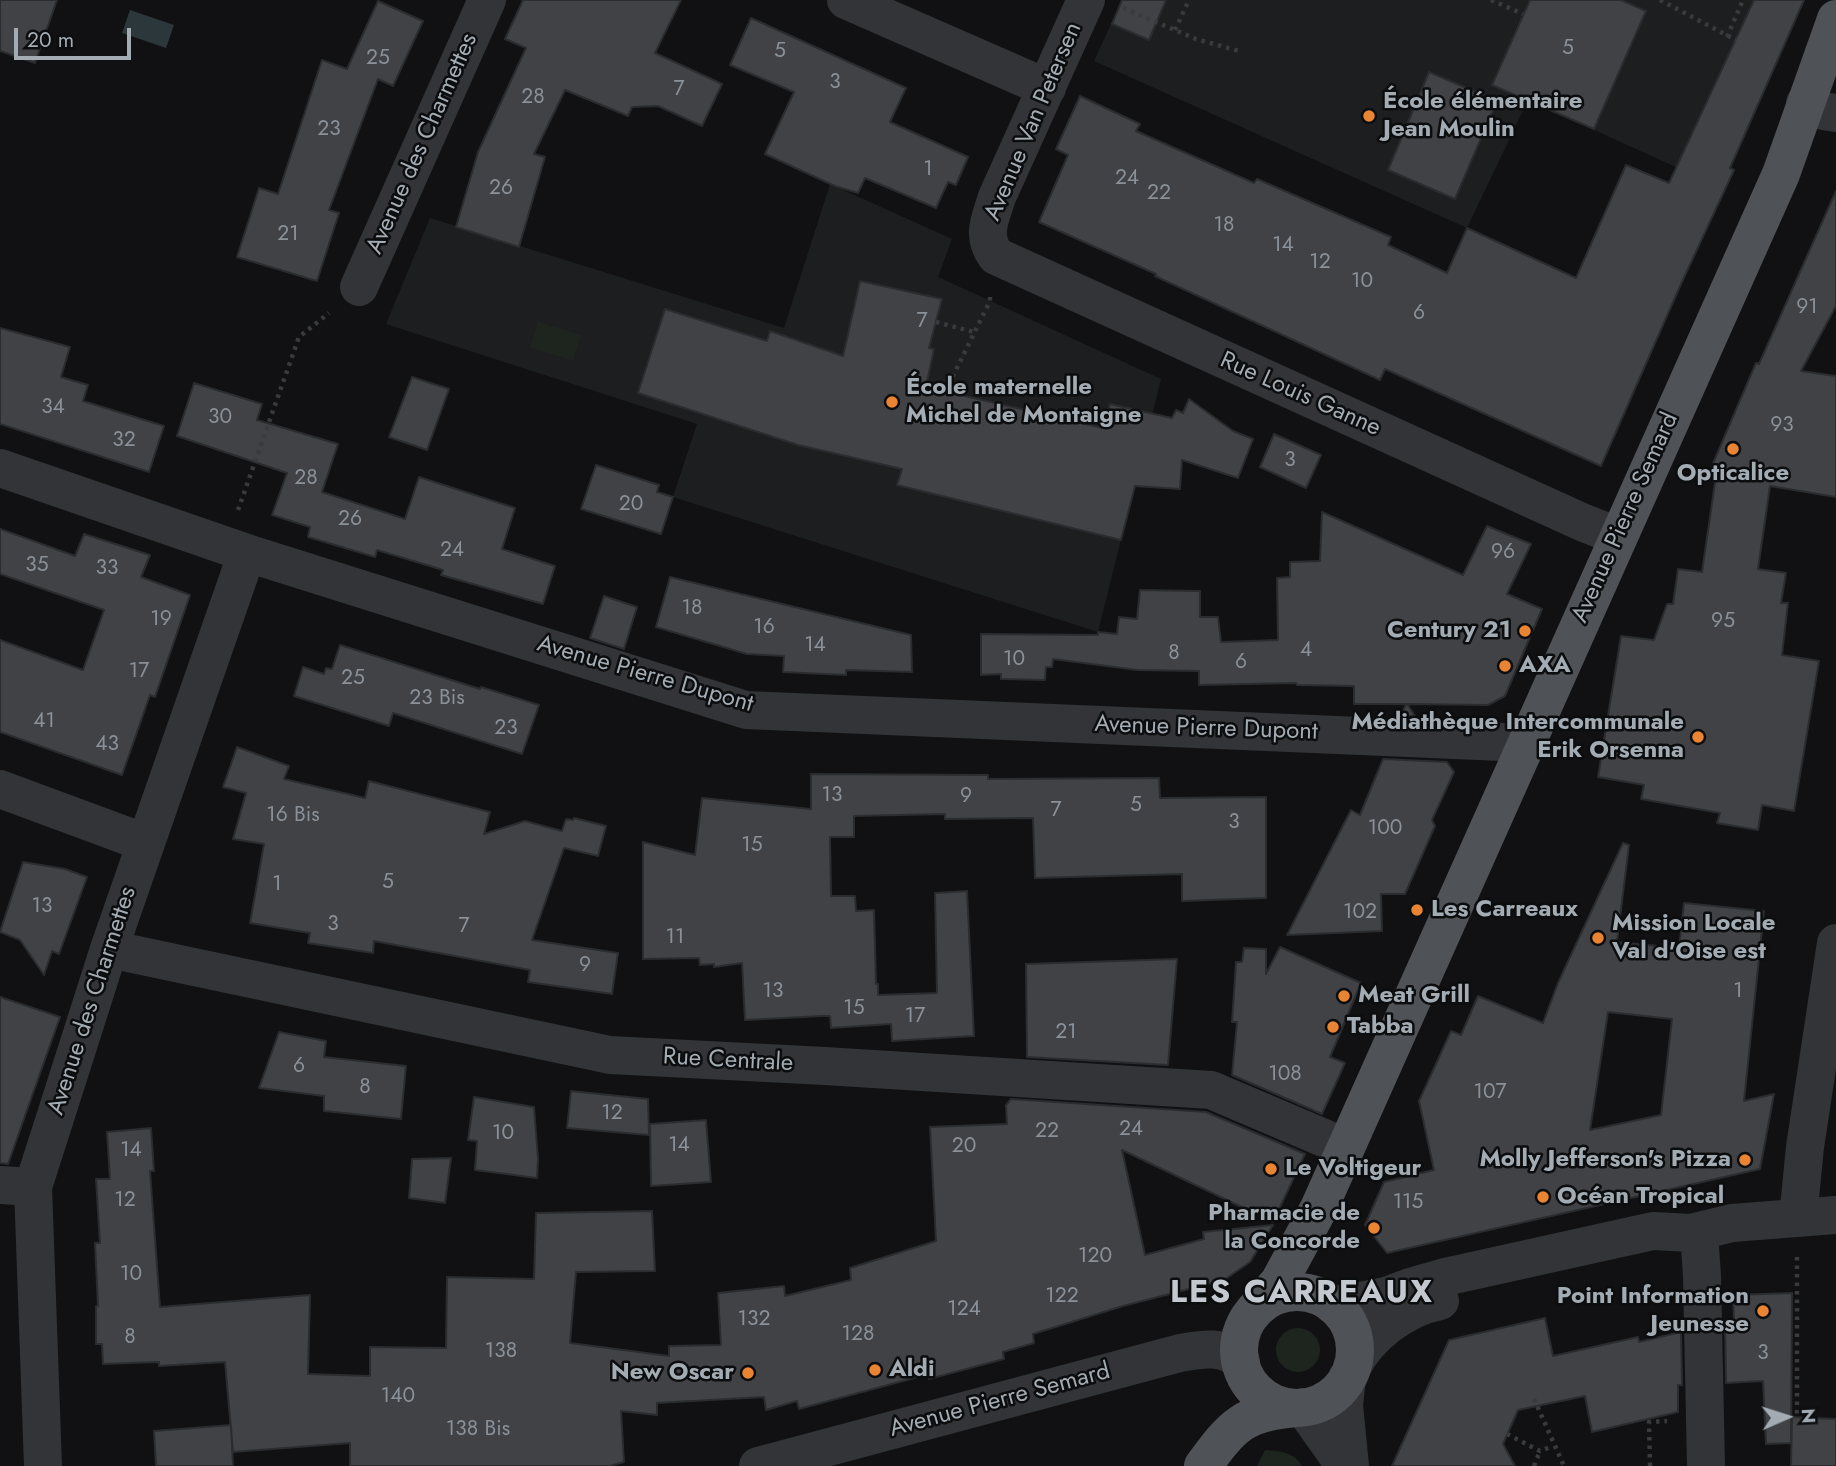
<!DOCTYPE html>
<html>
<head>
<meta charset="utf-8">
<style>
	body { margin:0 }
	#map { position:relative; width:1836px; height:1466px; overflow:hidden; background:#111113; font-family:Jost,sans-serif }
	canvas { display:block }
	.north { position:absolute; left:1752px; top:1382px; width:70px; height:70px; -webkit-text-stroke:5px #0c0d0e; paint-order:stroke; rotate:87deg; font-size:19px; font-weight:700; line-height:28px; text-align:center; color:#a3abb3 }
	.north::after { content:''; display:block; margin:auto; width:24px; height:32px; background:#a3abb3; clip-path:polygon(50% 0,100% 100%,50% 72%,0 100%) }
	.scale { position:absolute; left:14px; top:28px; width:117px; height:32px; box-sizing:border-box; border:4px solid #a3abb3; border-top:0; padding-left:9px; font-size:21px; line-height:24px; white-space:nowrap; color:#a3abb3; -webkit-text-stroke:5px #0c0d0e; paint-order:stroke }
</style>
</head>
<body>
<div id="map">
<canvas width="1836" height="1466"></canvas>
<div class="north">N</div>
<div class="scale">20 m</div>
</div>
<script>
const g = document.querySelector('canvas').getContext('2d');
g.lineJoin = 'round';
function fillPath(path, color) {
  g.fillStyle = color;
  g.fill(path, 'evenodd');
}
function trace(path, color, width, dash) {
  g.strokeStyle = color;
  g.lineWidth = width;
  g.lineCap = dash ? 'butt' : 'round';
  g.setLineDash(dash || []);
  g.stroke(path);
}
function drawText(font, color, halo, rows, align = 'center') {
  g.font = font + ' Jost,sans-serif';
  g.lineWidth = 5;
  g.setLineDash([]);
  g.textBaseline = 'middle';
  g.strokeStyle = halo;
  g.fillStyle = color;
  for (const [text, x, y, turn = 0] of rows) {
    g.save();
    g.translate(x, y);
    g.rotate((+turn || 0) * Math.PI / 180);
    g.textAlign = isNaN(turn) ? turn : align;
    if (halo) g.strokeText(text, 0, 0);
    g.fillText(text, 0, 0);
    g.restore();
  }
}
const built = new Path2D(`
	M 1122,0 L 1804,0 L 1720,187 L 1528,100 L 1467,228 L 1094,61 Z
	M 830,184 L 952,239 L 938,277 L 1161,379 L 1098,632 L 673,497 L 697,424 L 386,324 L 430,218 L 784,328 Z`);
const green = new Path2D(`
	M 538,322 L 581,335 L 573,361 L 530,347 Z
	M1276 1350a22 22 0 1 1 44 0a22 22 0 1 1-44 0Z
	M 1265,1450 C 1280,1451 1294,1452 1302,1466 L 1257,1466 Z`);
const water = new Path2D(`
	M 130,10 L 174,25 L 166,48 L 122,33 Z`);
const building = new Path2D(`
	M 0,0 L 57,0 L 35,63 L 0,51 Z
	M 523,0 L 681,0 L 655,53 L 722,84 L 702,126 L 658,106 L 632,107 L 628,116 L 565,90 L 534,154 L 545,157 L 519,247 L 456,227 L 478,152 L 526,48 L 505,39 Z
	M 1122,0 L 1166,0 L 1149,40 L 1112,24 Z
	M 1530,0 L 1621,0 L 1646,11 L 1594,129 L 1492,85 Z
	M 1754,0 L 1804,0 L 1730,168 L 1734,170 L 1681,284 L 1601,466 L 1385,369 L 1380,380 L 1155,276 L 1156,274 L 1039,222 L 1068,155 L 1056,149 L 1080,96 L 1140,124 L 1136,131 L 1254,183 L 1257,179 L 1391,237 L 1388,245 L 1447,273 L 1467,228 L 1576,278 L 1626,165 L 1669,183 Z
	M 378,1 L 423,21 L 393,86 L 378,79 L 329,210 L 339,213 L 317,281 L 237,257 L 259,188 L 278,194 L 322,60 L 347,69 Z
	M 751,18 L 906,88 L 890,122 L 968,157 L 956,185 L 948,182 L 936,208 L 865,178 L 858,193 L 835,186 L 765,154 L 794,92 L 730,65 Z
	M 1429,72 L 1497,101 L 1455,199 L 1388,170 Z
	M 1836,191 L 1836,306 L 1801,371 L 1836,376 L 1836,497 L 1770,486 L 1758,569 L 1786,573 L 1781,603 L 1788,603 L 1782,655 L 1819,661 L 1794,811 L 1762,805 L 1758,830 L 1717,823 L 1720,813 L 1641,799 L 1644,785 L 1598,777 L 1621,636 L 1654,640 L 1667,604 L 1673,604 L 1678,569 L 1702,572 L 1716,476 L 1708,475 L 1756,363 L 1759,364 Z
	M 860,281 L 942,299 L 929,348 L 934,349 L 926,387 L 1103,428 L 1110,404 L 1172,418 L 1176,410 L 1183,413 L 1189,399 L 1233,431 L 1253,439 L 1238,478 L 1182,460 L 1180,489 L 1135,486 L 1121,540 L 897,485 L 902,469 L 798,445 L 638,393 L 665,309 L 767,341 L 770,331 L 843,356 Z
	M 0,328 L 70,347 L 61,377 L 88,385 L 83,401 L 164,426 L 149,472 L 0,424 Z
	M 412,377 L 449,389 L 427,450 L 389,437 Z
	M 194,383 L 262,404 L 257,420 L 338,444 L 322,492 L 405,519 L 419,477 L 515,508 L 502,549 L 555,566 L 543,604 L 441,575 L 443,570 L 377,550 L 375,557 L 308,537 L 310,527 L 272,515 L 287,473 L 177,436 Z
	M 1274,434 L 1321,455 L 1306,488 L 1260,467 Z
	M 596,465 L 659,485 L 657,492 L 673,497 L 661,534 L 581,509 Z
	M 1322,512 L 1463,575 L 1487,526 L 1531,544 L 1507,594 L 1542,609 L 1505,696 L 1488,705 L 1407,704 L 1415,716 L 1401,716 L 1406,704 L 1354,704 L 1354,686 L 1297,685 L 1296,683 L 1199,685 L 1199,671 L 1137,670 L 1053,659 L 1052,667 L 1046,667 L 1045,680 L 1001,679 L 1001,674 L 981,675 L 981,634 L 1098,635 L 1098,632 L 1117,634 L 1119,617 L 1137,619 L 1140,590 L 1200,591 L 1200,617 L 1218,617 L 1221,642 L 1278,640 L 1277,578 L 1290,577 L 1290,562 L 1320,561 Z
	M 0,529 L 75,556 L 84,534 L 150,555 L 141,577 L 190,595 L 155,697 L 150,695 L 122,775 L 0,732 L 0,640 L 83,670 L 104,610 L 0,574 Z
	M 670,577 L 911,635 L 912,672 L 846,670 L 846,675 L 783,672 L 784,656 L 747,654 L 656,627 Z
	M 604,596 L 637,607 L 624,649 L 590,638 Z
	M 340,645 L 480,689 L 481,687 L 539,705 L 522,754 L 393,713 L 389,726 L 294,696 L 303,667 L 324,674 L 326,668 L 332,669 Z
	M 237,747 L 289,766 L 284,779 L 365,798 L 369,781 L 490,812 L 484,834 L 525,821 L 562,831 L 566,819 L 573,820 L 574,818 L 606,826 L 598,856 L 564,848 L 532,940 L 618,953 L 612,994 L 528,982 L 530,970 L 374,941 L 373,953 L 308,943 L 310,933 L 250,923 L 264,844 L 233,839 L 246,793 L 223,787 Z
	M 1383,759 L 1447,762 L 1454,772 L 1432,820 L 1435,826 L 1405,894 L 1381,894 L 1382,931 L 1287,935 L 1351,810 L 1360,815 Z
	M 811,774 L 988,775 L 988,779 L 1159,778 L 1160,798 L 1266,797 L 1266,898 L 1182,901 L 1182,874 L 1035,878 L 1033,818 L 945,819 L 945,814 L 854,816 L 854,837 L 830,837 L 831,896 L 855,896 L 856,911 L 874,910 L 876,984 L 878,984 L 878,995 L 937,993 L 935,893 L 967,891 L 974,1036 L 892,1041 L 891,1024 L 831,1028 L 830,1016 L 822,1016 L 745,1020 L 742,963 L 714,967 L 714,964 L 700,965 L 699,958 L 643,959 L 643,842 L 695,855 L 702,798 L 811,809 Z
	M 1623,843 L 1629,845 L 1617,942 L 1679,948 L 1684,903 L 1764,911 L 1744,1101 L 1774,1094 L 1760,1169 L 1387,1253 L 1365,1225 L 1384,1182 L 1434,1170 L 1419,1101 L 1451,1031 L 1461,1035 L 1478,996 L 1543,1023 L 1558,983 ZM 1608,1012 L 1672,1019 L 1661,1115 L 1590,1130 Z
	M 23,862 L 65,869 L 87,877 L 59,954 L 52,951 L 44,975 L 20,940 L 0,932 Z
	M 1280,947 L 1361,983 L 1330,1057 L 1345,1063 L 1322,1114 L 1232,1075 L 1237,1022 L 1232,1022 L 1236,962 L 1242,962 L 1244,948 L 1266,949 L 1266,974 Z
	M 1177,959 L 1168,1065 L 1027,1057 L 1026,964 Z
	M 0,997 L 60,1017 L 8,1164 L 0,1163 Z
	M 279,1032 L 326,1041 L 324,1057 L 406,1066 L 401,1119 L 324,1111 L 324,1096 L 259,1088 Z
	M 571,1091 L 648,1099 L 649,1135 L 567,1128 Z
	M 474,1097 L 534,1107 L 538,1159 L 537,1178 L 475,1170 L 477,1141 L 468,1140 Z
	M 1011,1099 L 1206,1112 L 1305,1154 L 1273,1222 L 1122,1150 L 1145,1255 L 1204,1239 L 1203,1232 L 1273,1225 L 1250,1262 L 1224,1280 L 1123,1306 L 1033,1334 L 1034,1343 L 1003,1352 L 1004,1359 L 929,1379 L 929,1374 L 799,1409 L 797,1401 L 766,1410 L 764,1397 L 657,1403 L 657,1415 L 621,1411 L 624,1462 L 610,1466 L 350,1466 L 350,1443 L 233,1452 L 225,1362 L 159,1366 L 159,1362 L 103,1364 L 102,1344 L 96,1344 L 96,1306 L 98,1306 L 95,1243 L 100,1243 L 96,1179 L 110,1179 L 107,1132 L 151,1128 L 154,1171 L 150,1171 L 160,1307 L 310,1295 L 308,1374 L 370,1376 L 370,1347 L 446,1348 L 447,1277 L 534,1279 L 536,1213 L 652,1211 L 655,1271 L 576,1272 L 570,1343 L 669,1356 L 669,1346 L 721,1345 L 718,1293 L 784,1286 L 785,1296 L 851,1280 L 850,1268 L 936,1241 L 930,1127 L 1007,1124 L 1006,1105 Z
	M 706,1120 L 711,1182 L 651,1186 L 650,1124 Z
	M 451,1158 L 445,1203 L 409,1198 L 412,1159 Z
	M 1792,1293 L 1791,1443 L 1766,1444 L 1763,1381 L 1726,1383 L 1725,1323 L 1734,1321 L 1733,1295 Z
	M 1545,1318 L 1553,1356 L 1638,1337 L 1639,1342 L 1681,1332 L 1682,1385 L 1678,1385 L 1678,1412 L 1592,1432 L 1585,1396 L 1518,1410 L 1503,1444 L 1515,1466 L 1392,1466 L 1449,1340 Z
	M 1792,1417 L 1836,1419 L 1836,1466 L 1791,1466 Z
	M 231,1425 L 233,1466 L 156,1466 L 154,1431 Z`);
const path = new Path2D(`
	M 1491,0 L 1523,14
	M 1660,0 L 1736,40
	M 1123,8 L 1196,39 L 1239,51
	M 1175,30 L 1189,0
	M 1727,37 L 1743,0
	M 936,322 L 974,332
	M 945,392 L 990,301 L 990,294
	M 238,510 L 299,337 L 329,313
	M 1797,1257 L 1797,1417
	M 1534,1399 L 1564,1466
	M 1507,1434 L 1540,1451 L 1553,1446
	M 1534,1466 L 1540,1451
	M 1650,1466 L 1649,1422 L 1667,1421`);
const minor = new Path2D(`
	M 846,0 L 1047,88
	M 1086,0 L 997,197 C 990,220 981,235 996,256 L 1584,523 L 1618,536
	M 1805,103 L 1823,111 L 1836,113
	M 359,287 L 487,0
	M 0,468 L 247,553 L 746,710 L 1526,743
	M 0,789 L 146,843
	M 109,949 L 610,1055 L 825,1066 L 1211,1090 L 1345,1147
	M 0,1185 L 33,1187
	M 1798,1218 L 1805,1147 L 1836,943
	M 1699,1232 L 1702,1276 L 1706,1466
	M 1334,1306 L 1386,1296 L 1410,1287 L 1445,1277 L 1653,1231 L 1691,1233 L 1732,1223 L 1836,1215
	M 1352,1367 C 1369,1335 1404,1308 1440,1301
	M 1347,1378 L 1344,1405 L 1350,1466
	M 1303,1407 L 1345,1466
	M 43,1466 L 33,1187 L 109,949 L 247,553
	M 758,1466 L 1180,1353 C 1202,1349 1223,1345 1241,1361`);
const major = new Path2D(`
	M1239 1350a58 58 0 1 1 116 0a58 58 0 1 1-116 0Z
	M 1253,1312 L 1279,1282 L 1319,1208 L 1781,174 L 1836,19
	M 1203,1466 C 1233,1425 1244,1412 1297,1408`);
const markers = [
	[1369,116,7,"#e98433"],
	[892,402,7,"#e98433"],
	[1733,449,7,"#e98433"],
	[1525,631,7,"#e98433"],
	[1505,666,7,"#e98433"],
	[1698,737,7,"#e98433"],
	[1417,910,7,"#e98433"],
	[1598,938,7,"#e98433"],
	[1344,996,7,"#e98433"],
	[1333,1027,7,"#e98433"],
	[1745,1160,7,"#e98433"],
	[1271,1169,7,"#e98433"],
	[1543,1197,7,"#e98433"],
	[1374,1228,7,"#e98433"],
	[1763,1311,7,"#e98433"],
	[875,1370,7,"#e98433"],
	[748,1373,7,"#e98433"]
];
const numberNames = [
	["5",1568,49],
	["5",780,52],
	["25",378,59],
	["3",835,83],
	["7",679,90],
	["28",533,98],
	["23",329,130],
	["1",928,170],
	["24",1127,179],
	["26",501,189],
	["22",1159,194],
	["18",1224,226],
	["21",288,235],
	["14",1283,246],
	["12",1320,263],
	["10",1362,282],
	["91",1807,308],
	["6",1419,314],
	["7",922,322],
	["34",53,408],
	["30",220,418],
	["93",1782,426],
	["32",124,441],
	["3",1290,461],
	["28",306,479],
	["20",631,505],
	["26",350,520],
	["24",452,551],
	["96",1503,553],
	["35",37,566],
	["33",107,569],
	["18",692,609],
	["19",161,620],
	["95",1723,622],
	["16",764,628],
	["14",815,646],
	["4",1306,651],
	["8",1174,654],
	["10",1014,660],
	["6",1241,663],
	["17",139,672],
	["25",353,679],
	["23 Bis",437,699],
	["41",44,722],
	["23",506,729],
	["43",107,745],
	["13",832,796],
	["9",966,797],
	["5",1136,806],
	["7",1056,811],
	["16 Bis",293,816],
	["3",1234,823],
	["100",1385,829],
	["15",752,846],
	["5",388,883],
	["1",277,885],
	["13",42,907],
	["102",1360,913],
	["3",333,925],
	["7",464,927],
	["11",675,938],
	["9",585,966],
	["13",773,992],
	["1",1738,992],
	["15",854,1009],
	["17",915,1017],
	["21",1066,1033],
	["6",299,1067],
	["108",1285,1075],
	["8",365,1088],
	["107",1490,1093],
	["12",612,1114],
	["24",1131,1130],
	["22",1047,1132],
	["10",503,1134],
	["14",679,1146],
	["20",964,1147],
	["14",131,1151],
	["12",125,1201],
	["115",1408,1203],
	["120",1095,1257],
	["10",131,1275],
	["122",1062,1297],
	["124",964,1310],
	["132",754,1320],
	["128",858,1335],
	["8",130,1338],
	["138",501,1352],
	["3",1763,1354],
	["140",398,1397],
	["138 Bis",478,1430]
];
const poiNames = [
	["École élémentaire",1383,102],
	["Jean Moulin",1383,130],
	["École maternelle",906,388],
	["Michel de Montaigne",906,416],
	["Opticalice",1733,474,"center"],
	["Century 21",1511,631,"right"],
	["AXA",1519,666],
	["Médiathèque Intercommunale",1684,723,"right"],
	["Erik Orsenna",1684,751,"right"],
	["Les Carreaux",1431,910],
	["Mission Locale",1612,924],
	["Val d'Oise est",1612,952],
	["Meat Grill",1358,996],
	["Tabba",1347,1027],
	["Molly Jefferson's Pizza",1731,1160,"right"],
	["Le Voltigeur",1285,1169],
	["Océan Tropical",1557,1197],
	["Pharmacie de",1360,1214,"right"],
	["la Concorde",1360,1242,"right"],
	["Point Information",1749,1297,"right"],
	["Jeunesse",1749,1325,"right"],
	["Aldi",889,1370],
	["New Oscar",734,1373,"right"]
];
const streetNames = [
	["Avenue Van Petersen",1034,122,-67],
	["Avenue des Charmettes",423,144,-66],
	["Rue Louis Ganne",1300,395,24],
	["Avenue Pierre Semard",1626,518,-66],
	["Avenue Pierre Dupont",645,675,16],
	["Avenue Pierre Dupont",1206,729,2],
	["Avenue des Charmettes",93,1001,-72],
	["Rue Centrale",728,1061,3],
	["Avenue Pierre Semard",1000,1401,-15]
];
const districtNames = [
	["LES CARREAUX",1302,1294]
];
fillPath(built, '#1d1e20');
fillPath(green, '#1e251e');
fillPath(water, '#2b373b');
fillPath(building, '#404246');
trace(building, '#2b2c2f', 2);
trace(path, '#383b3e', 4.5, [3.5, 5]);
trace(minor, '#323437', 38);
trace(major, '#4f5256', 38);
for (const [x, y, r, color] of markers) {
  const dot = new Path2D();
  dot.arc(x, y, r, 0, 2 * Math.PI);
  g.fillStyle = color;
  g.fill(dot);
  trace(dot, '#0c0d0e', 2.5);
}
drawText('21px', '#8a9198', null, numberNames);
drawText('bold 24px', '#a3abb3', '#0c0d0e', poiNames, 'left');
drawText('24px', '#a3abb3', '#0c0d0e', streetNames);
g.letterSpacing = '2px';
drawText('bold 32px', '#c4c9cf', '#0c0d0e', districtNames);
g.letterSpacing = '0px';
</script>
</body>
</html>
